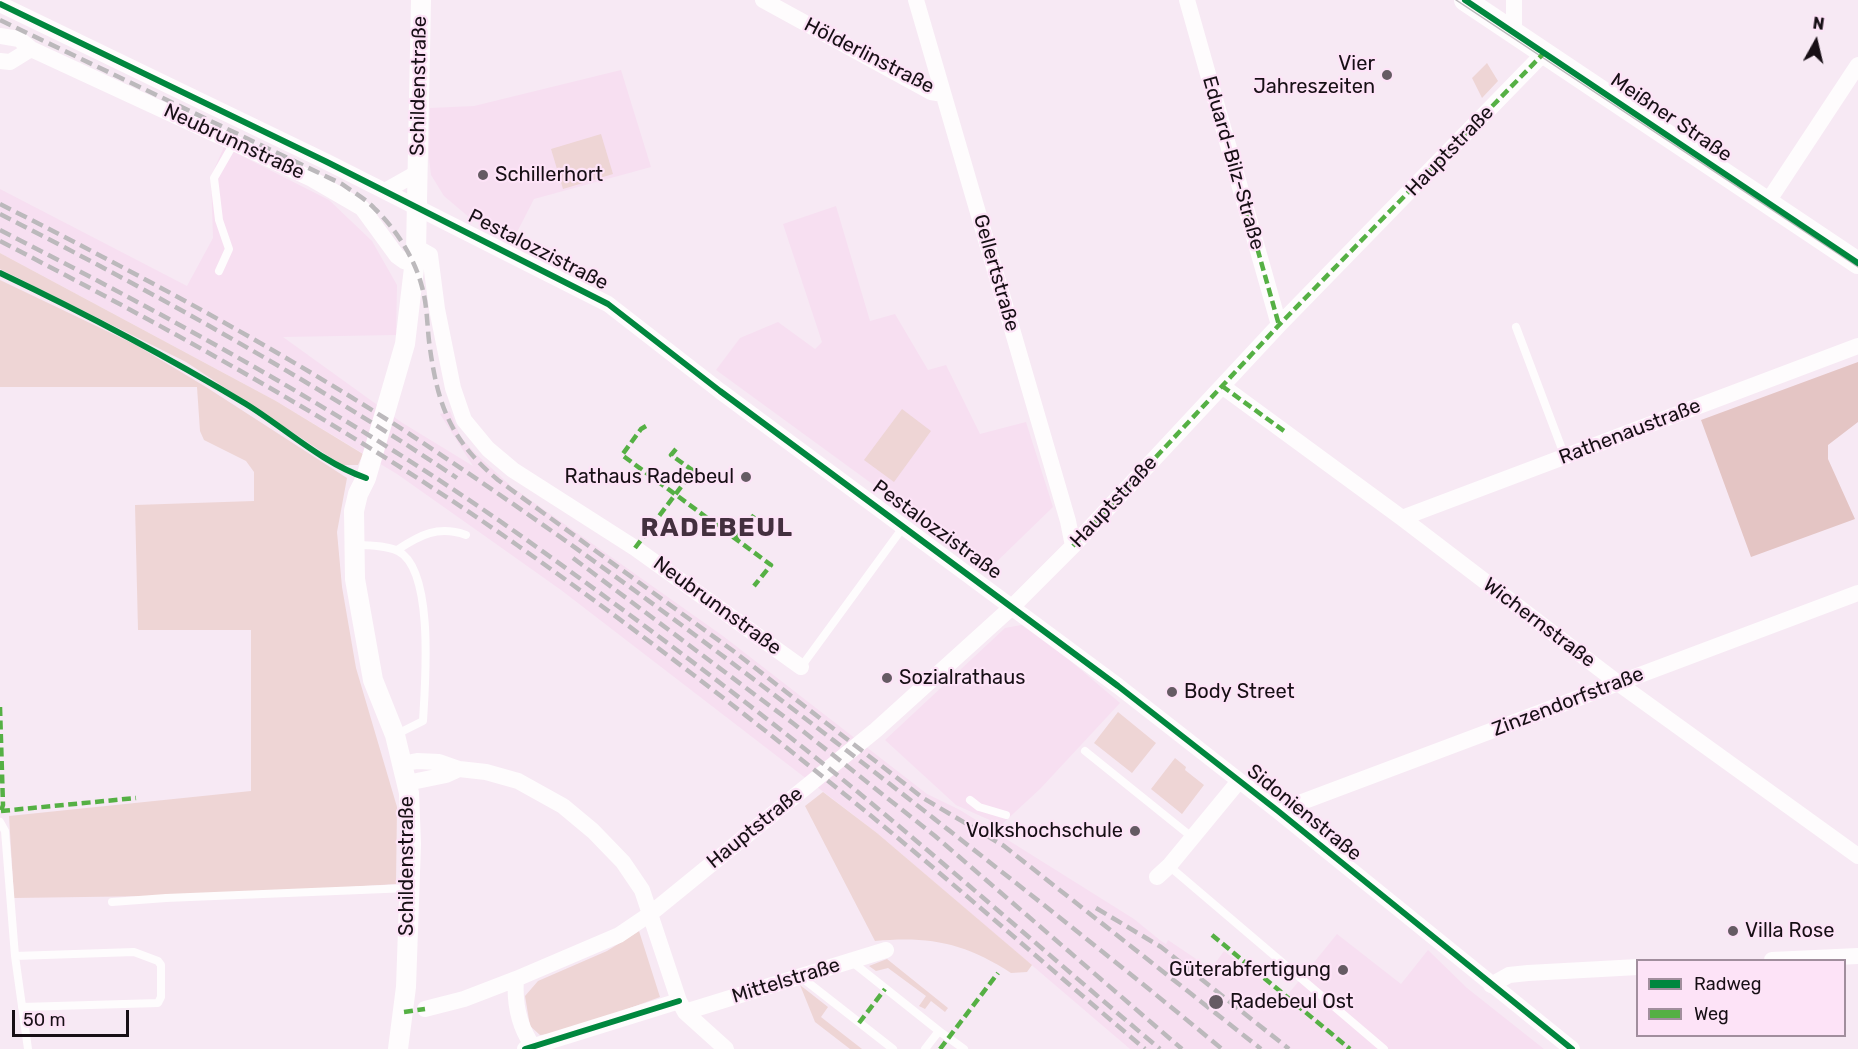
<!DOCTYPE html>
<html>
<head>
<meta charset="utf-8">
<style>
	body { margin:0 }
	#map { position:relative; width:1858px; height:1049px; overflow:hidden; background:#f7e9f4; font-family:Rubik,sans-serif }
	canvas { display:block }
	.legend { position:absolute; left:1636px; top:959px; width:210px; height:78px; box-sizing:border-box; background:#fde3f7; border:2px solid #a18e9d; margin:0; padding:8px 10px; list-style:none; font-size:18px; color:#170f15 }
	.legend li { display:flex; align-items:center; gap:12px; height:30px }
	.legend b { width:30px; border:2px solid #a18e9d }
	.north { position:absolute; left:1786px; top:12px; width:60px; height:60px; -webkit-text-stroke:4px #fde3f7; paint-order:stroke; rotate:8deg; font-size:16px; font-weight:700; line-height:24px; text-align:center; color:#170f15 }
	.north::after { content:''; display:block; margin:auto; width:21px; height:27px; background:#170f15; clip-path:polygon(50% 0,100% 100%,50% 72%,0 100%) }
	.scale { position:absolute; left:12px; top:1010px; width:117px; height:27px; box-sizing:border-box; border:3px solid #170f15; border-top:0; padding-left:8px; font-size:18px; line-height:21px; white-space:nowrap; color:#170f15; -webkit-text-stroke:4px #fde3f7; paint-order:stroke }
</style>
</head>
<body>
<div id="map">
<canvas width="1858" height="1049"></canvas>
<ul class="legend">
<li><b style="height:8px;background:#00873e"></b>Radweg</li>
<li><b style="height:8px;background:#55b044"></b>Weg</li>
</ul>
<div class="north">N</div>
<div class="scale">50 m</div>
</div>
<script>
const g = document.querySelector('canvas').getContext('2d');
g.lineJoin = 'round';
function fillPath(path, color) {
  g.fillStyle = color;
  g.fill(path, 'evenodd');
}
function trace(path, color, width, dash) {
  g.strokeStyle = color;
  g.lineWidth = width;
  g.lineCap = dash ? 'butt' : 'round';
  g.setLineDash(dash || []);
  g.stroke(path);
}
function drawText(font, color, halo, rows, align = 'center') {
  g.font = font + ' Rubik,sans-serif';
  g.lineWidth = 4.5;
  g.setLineDash([]);
  g.textBaseline = 'middle';
  g.strokeStyle = halo;
  g.fillStyle = color;
  for (const [text, x, y, turn = 0] of rows) {
    g.save();
    g.translate(x, y);
    g.rotate((+turn || 0) * Math.PI / 180);
    g.textAlign = isNaN(turn) ? turn : align;
    if (halo) g.strokeText(text, 0, 0);
    g.fillText(text, 0, 0);
    g.restore();
  }
}
const built = new Path2D(`
	M 621,70 L 651,167 L 534,199 L 514,238 L 470,218 L 444,196 L 431,175 L 429,158 L 430,108 L 474,106 Z
	M 224,147 L 329,200 L 372,241 L 397,285 L 396,335 L 283,337 L 401,422 L 473,466 L 440,414 L 450,411 L 460,436 L 475,453 L 512,487 L 723,636 L 927,794 L 960,810 L 1134,919 L 1161,941 L 1166,944 L 1168,940 L 1211,969 L 1224,951 L 1285,998 L 1337,934 L 1401,984 L 1428,950 L 1467,988 L 1544,1049 L 1130,1049 L 877,833 L 561,590 L 482,534 L 397,474 L 276,401 L 0,253 L 0,189 L 187,286 L 213,238 L 211,176 Z
	M 836,206 L 870,321 L 895,314 L 928,370 L 946,365 L 980,434 L 1026,422 L 1053,507 L 987,571 L 908,510 L 716,370 L 740,338 L 778,322 L 815,349 L 822,342 L 783,224 Z
	M 1027,624 L 1120,703 L 1040,789 L 1001,825 L 956,805 L 885,740 L 1005,628 Z`);
const green = new Path2D(`
	M 1487,63 L 1498,81 L 1482,98 L 1472,78 Z
	M 601,134 L 613,174 L 563,189 L 551,149 Z
	M 0,253 L 276,401 L 363,454 L 358,465 L 342,465 L 186,362 L 0,269 Z
	M 0,280 L 136,345 L 206,387 L 347,478 L 337,532 L 342,587 L 356,668 L 397,807 L 396,884 L 224,895 L 14,898 L 9,816 L 251,791 L 251,630 L 138,630 L 135,505 L 254,501 L 254,472 L 246,461 L 204,440 L 200,431 L 197,387 L 0,387 Z
	M 902,409 L 931,431 L 894,482 L 864,460 Z
	M 1118,712 L 1156,743 L 1132,773 L 1094,743 Z
	M 1175,758 L 1186,767 L 1185,770 L 1204,785 L 1182,814 L 1151,789 Z
	M 823,792 L 877,833 L 1032,965 L 1027,972 L 1011,973 C 965,943 930,936 875,941 L 805,806 Z
	M 639,931 L 660,997 L 562,1033 L 540,1035 L 530,1026 L 525,996 L 538,981 L 607,951 Z
	M 887,959 L 948,1008 L 945,1012 L 931,1001 L 925,1009 L 919,1006 L 926,996 L 888,968 L 876,971 L 869,966 Z
	M 800,985 L 828,1007 L 821,1017 L 862,1049 L 850,1049 L 815,1022 Z`);
const forest = new Path2D(`
	M 1858,362 L 1858,422 L 1828,445 L 1828,459 L 1855,519 L 1751,557 L 1701,420 Z`);
const service = new Path2D(`
	M 219,271 L 229,249 L 219,220 L 214,178 L 234,143
	M 1516,327 L 1565,457
	M 356,545 C 367,545 387,546 398,551 C 435,570 425,685 423,721 L 395,735
	M 397,550 C 420,535 438,525 466,535
	M 801,667 L 904,526
	M 1085,751 L 1193,838
	M 970,800 L 979,807 L 1006,815
	M 0,822 L 5,831 L 15,956 L 28,1049
	M 1169,866 L 1384,1049
	M 112,902 L 166,898 L 409,888
	M 15,956 L 134,952 L 158,961 L 161,965 L 161,997 L 158,1003 L 22,1007
	M 851,961 L 939,1031 L 925,1049
	M 801,977 L 893,1049
	M 939,1031 L 964,1049`);
const minor = new Path2D(`
	M 763,0 L 931,92 L 943,94
	M 916,0 L 1068,521 L 1073,546
	M 1187,0 L 1279,325
	M 1514,0 L 1514,33
	M 0,4 L 327,162 L 608,304 L 720,391 L 1118,686 L 1278,811 L 1572,1049
	M 0,36 L 19,39 L 31,49 L 312,179 L 362,208 L 397,256 L 404,261 L 414,264
	M 0,61 L 10,62 L 31,49
	M 385,191 L 417,173
	M 1767,203 L 1858,65
	M 416,251 L 423,251 L 430,255 L 437,309 L 453,388 L 464,420 L 488,449 L 513,470 L 635,548 L 801,667
	M 1222,386 L 1402,518 L 1618,683 L 1858,856
	M 1402,518 L 1858,346
	M 402,764 L 417,761 L 439,762 L 459,769 L 486,772 L 518,781 L 563,806 L 593,831 L 623,862 L 642,890 L 679,1001 L 685,1012 L 726,1049
	M 407,783 L 446,775 L 459,769
	M 1278,811 L 1858,593
	M 1157,877 L 1169,866 L 1239,781
	M 1772,960 L 1858,956
	M 516,979 C 514,1005 519,1027 534,1048
	M 1491,985 L 1509,975 L 1528,973 L 1638,967
	M 425,1009 L 464,999 L 516,979 L 619,935 L 650,914 L 876,730 L 1013,606 L 1073,546 L 1279,325 L 1544,53
	M 685,1012 L 886,950
	M 525,1049 L 679,1001`);
const tertiary = new Path2D(`
	M 398,1049 L 406,987 L 411,844 L 409,793 L 395,735 L 373,680 L 355,579 L 354,511 L 358,494 L 366,478 L 405,344 L 416,251 L 421,0`);
const secondary = new Path2D(`
	M 1465,0 L 1858,263`);
const tram = new Path2D(`
	M 1456,0 L 1858,267`);
const rail = new Path2D(`
	M 0,20 L 342,184 C 353,192 366,199 375,209 C 396,229 415,259 422,287 C 427,304 427,323 429,341 C 437,403 449,439 498,480 L 732,650 L 923,798 L 1004,846 L 1261,1049
	M 0,204 C 140,275 279,349 411,435 C 586,550 753,677 918,806 C 1020,886 1122,966 1222,1049
	M 0,214 C 157,294 311,380 457,478
	M 0,230 C 180,322 359,421 524,538 C 619,606 713,676 805,749 C 926,846 1041,949 1160,1049
	M 0,241 C 178,333 353,430 517,545 C 629,624 737,707 843,793 C 946,876 1044,964 1145,1049
	M 573,558 L 794,724 L 935,836 L 1182,1049
	M 1096,908 L 1161,947 L 1289,1049`);
const quiet = new Path2D(`
	M 1239,184 L 1279,325
	M 1222,386 L 1284,431
	M 646,426 L 641,429 L 622,455 L 771,565 L 754,586
	M 676,449 L 671,455 L 695,472
	M 736,539 L 754,515
	M 1073,546 L 1279,325 L 1544,53
	M 635,548 L 693,471
	M 0,707 L 3,805 L 0,814
	M 1,811 L 136,798
	M 1212,935 L 1350,1049
	M 404,1012 L 425,1009
	M 859,1023 L 885,989
	M 940,1049 L 998,973`);
const cycleway = new Path2D(`
	M 1465,0 L 1858,263
	M 0,4 L 327,162 L 608,304 L 720,391 L 1118,686 L 1278,811 L 1572,1049
	M 0,273 C 84,313 166,356 246,404 C 285,428 322,463 366,478
	M 525,1049 L 679,1001`);
const markers = [
	[1387,75,6,"#655b63"],
	[483,175,6,"#655b63"],
	[746,477,6,"#655b63"],
	[887,678,6,"#655b63"],
	[1172,692,6,"#655b63"],
	[1135,831,6,"#655b63"],
	[1733,931,6,"#655b63"],
	[1343,970,6,"#655b63"],
	[1216,1002,8,"#655b63"]
];
const streetNames = [
	["Hölderlinstraße",869,56,27],
	["Schildenstraße",419,86,-89],
	["Meißner Straße",1671,118,34],
	["Neubrunnstraße",234,142,25],
	["Hauptstraße",1450,151,-46],
	["Eduard-Bilz-Straße",1233,163,74],
	["Pestalozzistraße",538,250,27],
	["Gellertstraße",996,273,74],
	["Rathenaustraße",1630,432,-21],
	["Hauptstraße",1114,502,-47],
	["Pestalozzistraße",937,530,36],
	["Neubrunnstraße",717,606,36],
	["Wichernstraße",1539,623,37],
	["Zinzendorfstraße",1568,702,-21],
	["Sidonienstraße",1304,813,39],
	["Hauptstraße",755,828,-39],
	["Schildenstraße",407,866,-90],
	["Mittelstraße",786,981,-17]
];
const poiNames = [
	["Vier",1375,64,"right"],
	["Jahreszeiten",1375,87,"right"],
	["Schillerhort",495,175],
	["Rathaus Radebeul",734,477,"right"],
	["Sozialrathaus",899,678],
	["Body Street",1184,692],
	["Volkshochschule",1123,831,"right"],
	["Villa Rose",1745,931],
	["Güterabfertigung",1331,970,"right"],
	["Radebeul Ost",1230,1002]
];
const districtNames = [
	["RADEBEUL",717,528]
];
fillPath(built, '#f7dff1');
fillPath(green, '#eed5d5');
fillPath(forest, '#e4c5c4');
trace(service, '#fefcfd', 8);
trace(minor, '#fefcfd', 16);
trace(tertiary, '#fefcfd', 20);
trace(secondary, '#fefcfd', 22);
trace(tram, '#bcb9bc', 1.5);
trace(rail, '#bcb9bc', 4.5, [12, 6]);
trace(quiet, '#55b044', 4.5, [9, 4.5]);
trace(cycleway, '#00873e', 6);
for (const [x, y, r, color] of markers) {
  const dot = new Path2D();
  dot.arc(x, y, r, 0, 2 * Math.PI);
  g.fillStyle = color;
  g.fill(dot);
  trace(dot, '#fde3f7', 2);
}
drawText('20px', '#170f15', '#fde3f7', streetNames);
drawText('20px', '#170f15', '#fde3f7', poiNames, 'left');
g.letterSpacing = '1.5px';
drawText('bold 26px', '#44303f', '#fde3f7', districtNames);
g.letterSpacing = '0px';
</script>
</body>
</html>
